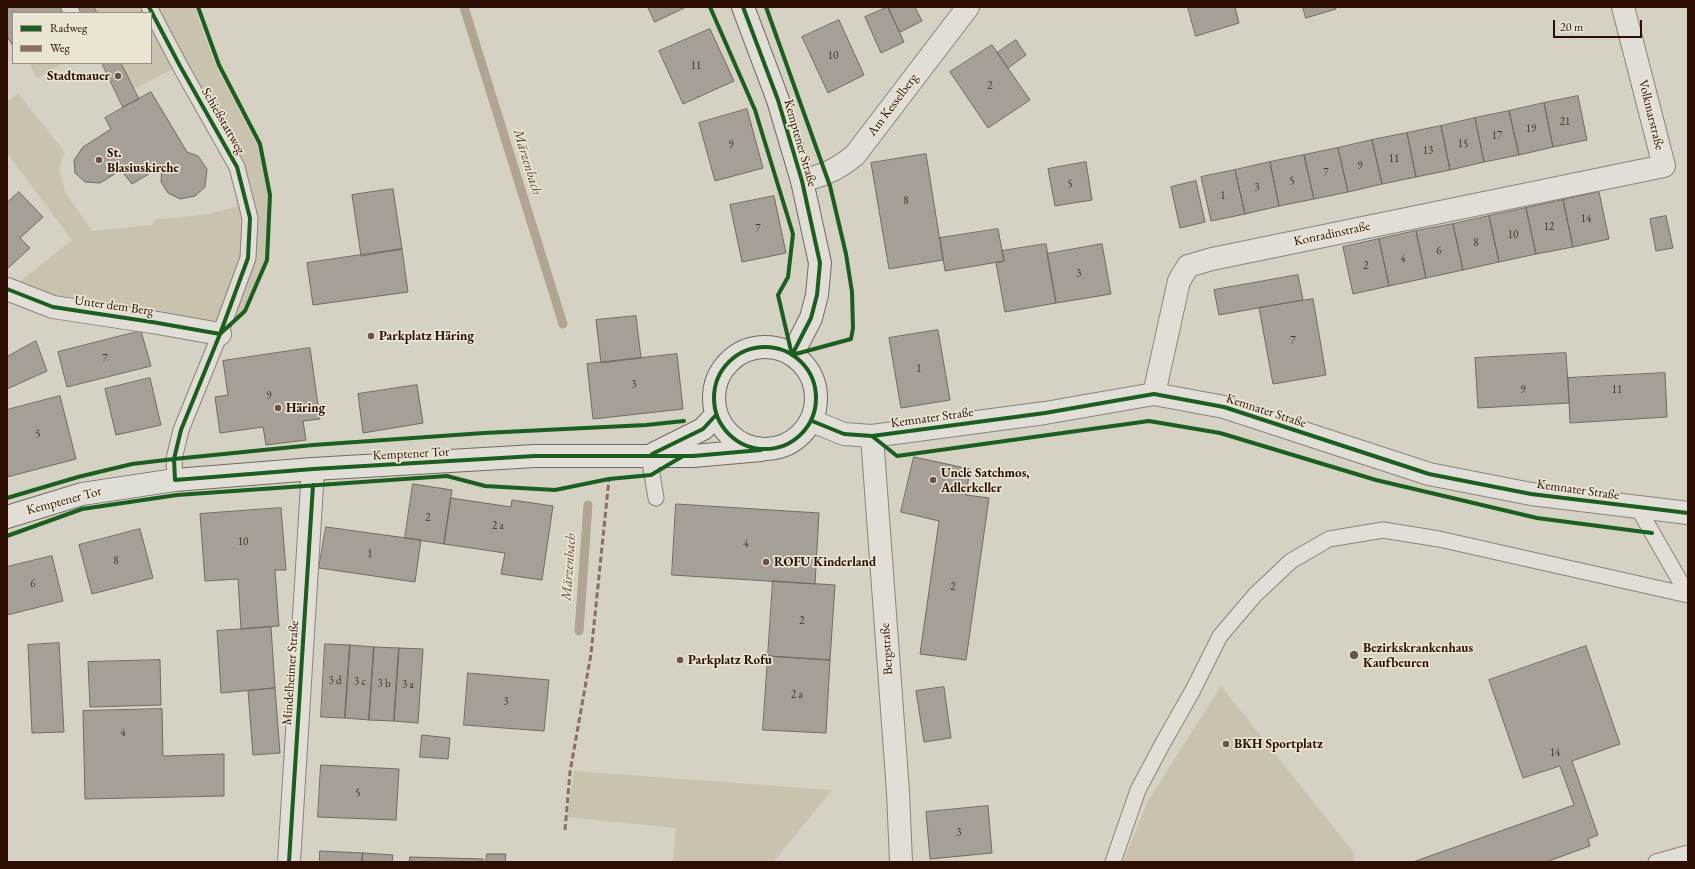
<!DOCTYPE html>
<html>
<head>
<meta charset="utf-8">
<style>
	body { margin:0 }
	#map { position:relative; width:1695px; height:869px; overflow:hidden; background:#d5d2c3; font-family:"EB Garamond",serif }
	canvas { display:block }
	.frame { position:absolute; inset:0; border:8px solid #2d0e03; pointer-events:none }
	.legend { position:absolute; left:12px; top:12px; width:140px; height:52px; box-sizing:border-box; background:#e9e4d3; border:1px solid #9e8e80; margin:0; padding:5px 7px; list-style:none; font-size:12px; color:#2d0e03 }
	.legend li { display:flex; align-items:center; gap:8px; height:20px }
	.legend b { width:20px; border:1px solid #9e8e80 }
	.scale { position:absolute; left:1553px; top:20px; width:89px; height:18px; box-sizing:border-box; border:2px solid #2d0e03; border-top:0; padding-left:5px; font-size:12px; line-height:14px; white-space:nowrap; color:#2d0e03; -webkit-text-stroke:3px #e9e4d3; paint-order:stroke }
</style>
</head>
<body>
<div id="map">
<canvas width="1695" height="869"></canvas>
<div class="frame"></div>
<ul class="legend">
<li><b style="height:5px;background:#1b5e20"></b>Radweg</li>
<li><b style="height:5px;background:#8d6e63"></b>Weg</li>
</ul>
<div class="scale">20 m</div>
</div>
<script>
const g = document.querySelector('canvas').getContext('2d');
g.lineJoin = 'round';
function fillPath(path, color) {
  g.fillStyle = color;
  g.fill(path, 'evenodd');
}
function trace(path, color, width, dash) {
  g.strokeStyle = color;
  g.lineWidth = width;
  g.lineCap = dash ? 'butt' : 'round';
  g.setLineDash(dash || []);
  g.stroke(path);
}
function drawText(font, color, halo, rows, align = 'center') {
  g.font = font + ' "EB Garamond",serif';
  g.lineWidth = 3.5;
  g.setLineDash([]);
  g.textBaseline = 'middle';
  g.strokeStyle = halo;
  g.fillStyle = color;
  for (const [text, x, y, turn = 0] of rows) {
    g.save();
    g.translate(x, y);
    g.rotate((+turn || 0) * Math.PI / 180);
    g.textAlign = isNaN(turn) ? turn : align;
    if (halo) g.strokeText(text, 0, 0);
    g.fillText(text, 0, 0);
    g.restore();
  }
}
const green = new Path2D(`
	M 94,7 L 142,7 L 145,13 L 97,13 Z
	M 157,7 L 194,7 L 216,66 L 257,145 L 269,197 L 266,260 L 243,311 L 228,323 L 255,219 Z
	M 151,24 L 175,68 L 134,89 L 121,63 L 151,63 Z
	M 29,63 L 64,63 L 37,78 Z
	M 18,93 L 65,153 L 59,167 L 65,192 L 92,231 L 153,225 L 153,220 L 210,214 L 242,205 L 245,220 L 242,258 L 218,327 L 54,302 L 14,286 L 72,240 L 7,153 L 7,102 Z
	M 1221,686 L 1354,853 L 1354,862 L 1123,862 L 1148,801 Z
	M 574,771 L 832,790 L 773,862 L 673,862 L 676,828 L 567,817 Z`);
const stream = new Path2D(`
	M 464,7 L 563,324
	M 579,631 L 588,505`);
const building = new Path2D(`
	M 7,7 L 60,7 L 63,13 L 13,13 L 13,46 L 7,36 Z
	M 76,7 L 94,7 L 97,13 L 79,13 Z
	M 648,7 L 686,7 L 655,22 Z
	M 888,7 L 904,42 L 881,53 L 865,17 Z
	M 888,7 L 915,7 L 922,21 L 900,32 Z
	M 1188,7 L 1235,7 L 1239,23 L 1196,36 Z
	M 1303,7 L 1336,7 L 1336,9 L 1306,18 Z
	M 839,20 L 864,75 L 828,93 L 802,37 Z
	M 710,29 L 734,81 L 683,104 L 659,51 Z
	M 1016,40 L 1026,55 L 1008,68 L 997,53 Z
	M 992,45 L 1030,100 L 988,128 L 950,72 Z
	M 102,63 L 121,63 L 139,99 L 123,107 Z
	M 151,92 L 187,152 L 198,156 L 207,169 L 205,187 L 195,196 L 180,199 L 168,193 L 161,182 L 162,166 L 132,184 L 121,170 L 100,183 L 85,182 L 75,173 L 74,160 L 83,147 L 111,129 L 105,118 Z
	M 1578,96 L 1587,140 L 1553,147 L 1544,103 Z
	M 1544,103 L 1553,147 L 1519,155 L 1509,111 Z
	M 747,109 L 763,168 L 715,181 L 699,123 Z
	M 1509,111 L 1519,155 L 1484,162 L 1475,118 Z
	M 1475,118 L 1484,162 L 1450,170 L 1441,126 Z
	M 1441,126 L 1450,170 L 1416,177 L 1407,133 Z
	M 1407,133 L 1416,177 L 1382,184 L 1372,140 Z
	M 1372,140 L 1382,184 L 1348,192 L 1338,148 Z
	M 1338,148 L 1348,192 L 1314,199 L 1304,155 Z
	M 926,154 L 943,260 L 889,269 L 871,163 Z
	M 1304,155 L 1314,199 L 1279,206 L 1270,162 Z
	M 1086,162 L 1092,200 L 1055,206 L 1048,169 Z
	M 1270,162 L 1279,206 L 1245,214 L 1235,170 Z
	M 1235,170 L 1245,214 L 1211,221 L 1201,177 Z
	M 1196,181 L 1205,222 L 1180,228 L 1171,187 Z
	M 393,189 L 402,249 L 361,256 L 352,195 Z
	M 19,192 L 43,217 L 20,238 L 30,248 L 7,269 L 7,203 Z
	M 1599,192 L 1609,239 L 1573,247 L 1563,200 Z
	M 774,196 L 786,253 L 742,262 L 730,205 Z
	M 1563,200 L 1573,247 L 1536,254 L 1526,208 Z
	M 1526,208 L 1536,254 L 1499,262 L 1489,216 Z
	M 1489,216 L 1499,262 L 1463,270 L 1453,224 Z
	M 1666,216 L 1673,248 L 1656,251 L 1650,219 Z
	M 1453,224 L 1463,270 L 1426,278 L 1416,231 Z
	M 998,229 L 1004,261 L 945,271 L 940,238 Z
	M 1416,231 L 1426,278 L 1389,286 L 1379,239 Z
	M 1379,239 L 1389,286 L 1353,294 L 1343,247 Z
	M 1046,244 L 1056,303 L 1005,312 L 996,263 L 1004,261 L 1002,251 Z
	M 1102,244 L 1111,294 L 1056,303 L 1047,254 Z
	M 402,249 L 408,292 L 313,305 L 307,263 Z
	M 1298,275 L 1303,300 L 1219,315 L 1214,290 Z
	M 1313,299 L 1326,375 L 1273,384 L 1259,308 Z
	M 636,316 L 641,358 L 601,363 L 596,320 Z
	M 938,330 L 950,400 L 901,408 L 889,338 Z
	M 141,331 L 151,366 L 67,387 L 58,352 Z
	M 36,341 L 47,371 L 7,389 L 7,357 Z
	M 310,348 L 320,419 L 303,421 L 306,440 L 266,445 L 263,427 L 220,433 L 215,397 L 228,395 L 223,361 Z
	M 1566,353 L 1569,403 L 1478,408 L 1475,358 Z
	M 677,354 L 683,409 L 593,419 L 587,364 Z
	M 1665,373 L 1667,417 L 1570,423 L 1568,378 Z
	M 150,378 L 161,425 L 116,435 L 105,389 Z
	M 417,385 L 423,423 L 363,433 L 358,394 Z
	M 60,396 L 76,459 L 7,477 L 7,410 Z
	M 914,457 L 970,469 L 966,495 L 989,498 L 966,660 L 920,654 L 939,521 L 901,512 Z
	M 413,484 L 452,490 L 444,544 L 405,538 Z
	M 451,498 L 511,507 L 512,500 L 553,506 L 542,580 L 501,574 L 505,553 L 444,544 Z
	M 676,504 L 819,513 L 815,584 L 672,575 Z
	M 281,508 L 286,570 L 275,570 L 279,626 L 241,629 L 238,579 L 205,581 L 200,514 Z
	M 326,527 L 421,540 L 415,582 L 319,568 Z
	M 140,529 L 153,578 L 92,594 L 79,545 Z
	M 52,556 L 63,601 L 7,615 L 7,567 Z
	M 773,581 L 835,585 L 830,660 L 768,656 Z
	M 271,627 L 275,688 L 221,693 L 217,631 Z
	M 59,643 L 64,732 L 32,733 L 28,645 Z
	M 325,644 L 350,645 L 345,718 L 321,717 Z
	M 350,645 L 374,647 L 369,720 L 345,718 Z
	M 1586,646 L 1620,744 L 1572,761 L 1598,835 L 1588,839 L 1590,846 L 1546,862 L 1413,862 L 1574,805 L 1560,766 L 1523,778 L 1489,680 Z
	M 374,647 L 399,648 L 394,721 L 369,720 Z
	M 399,648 L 423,649 L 418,723 L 394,721 Z
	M 768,656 L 830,660 L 826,733 L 763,730 Z
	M 160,660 L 161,705 L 90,707 L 88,662 Z
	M 468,673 L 549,680 L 544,731 L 464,725 Z
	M 944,687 L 951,738 L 924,742 L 916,691 Z
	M 275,688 L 280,753 L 253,755 L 248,691 Z
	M 162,709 L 163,756 L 224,754 L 224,796 L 85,799 L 83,711 Z
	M 422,735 L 450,738 L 448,759 L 420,757 Z
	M 321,765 L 399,769 L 396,820 L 318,817 Z
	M 988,806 L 992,853 L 930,859 L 926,812 Z
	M 320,851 L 363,853 L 362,862 L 320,862 Z
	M 363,853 L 393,855 L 392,862 L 362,862 Z
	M 487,854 L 506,854 L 505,862 L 486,862 Z
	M 410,857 L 483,859 L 483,862 L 410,862 Z`);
const service = new Path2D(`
	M 69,7 L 72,13
	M 149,7 L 180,66 L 237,167 L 250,218 L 248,258 L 220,334 L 181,430 L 174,459 L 175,480
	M 649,456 L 656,498
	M 1638,508 L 1688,595
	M 1113,862 L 1138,790 L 1163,743 L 1193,690 L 1220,636 L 1255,595 L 1291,561 L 1329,539 L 1383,530 L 1439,539 L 1688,595 L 1688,593
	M 1656,862 L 1688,853`);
const pedestrian = new Path2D(`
	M 7,289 L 53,307 L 152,322 L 220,334`);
const minor = new Path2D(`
	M 802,181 C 824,175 837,170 855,155 L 968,7
	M 1154,394 L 1179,281 L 1188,266 L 1212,259 L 1664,166 L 1623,7
	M 812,421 L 844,434 L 872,436 L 1045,413 L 1154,394 L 1224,407 L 1429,474 L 1531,494 L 1688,513
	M 872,436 L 898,792 L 901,862
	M 289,862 L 313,469`);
const secondary = new Path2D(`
	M 743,7 L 778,100 L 802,181 L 820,263 L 817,295 L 811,318 L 792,355
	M714 398a51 51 0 1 1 102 0a51 51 0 1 1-102 0Z
	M 653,454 L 703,429 L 716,415
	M 7,517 L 82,494 L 175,480 L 313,469 L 535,456 L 693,456 L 761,450`);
const quiet = new Path2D(`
	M 565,830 L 570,772 L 591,654 L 609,479`);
const cycleway = new Path2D(`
	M 149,7 L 180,66 L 237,167 L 250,218 L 248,258 L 220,334 L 181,430 L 174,459 L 175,480 L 313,469 L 535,456 L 693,456 L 761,450
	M 198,7 L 219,65 L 260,144 L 270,195 L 267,260 L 245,311 L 220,334
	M 710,7 L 755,110 L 793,234 L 788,277 L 778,295 L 792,355
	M 743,7 L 778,100 L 802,181 L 820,263 L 817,295 L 811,318 L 792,355
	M 766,7 L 830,186 L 846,254 L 852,292 L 853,328 L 851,339 L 792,355
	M 7,289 L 53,307 L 152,322 L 220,334
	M714 398a51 51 0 1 1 102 0a51 51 0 1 1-102 0Z
	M 812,421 L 844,434 L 872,436 L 1045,413 L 1154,394 L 1224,407 L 1429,474 L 1531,494 L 1688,513
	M 872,436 L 897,456 L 1149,421 L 1220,433 L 1376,480 L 1537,518 L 1652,533
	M 652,454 L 703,429 L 716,415
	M 7,498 L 78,477 L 132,464 L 174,459 L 313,445 L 484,433 L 646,425 L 684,421
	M 7,536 L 82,509 L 177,495 L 447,476 L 485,486 L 555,490 L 609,479 L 651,475 L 683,456
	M 289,862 L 313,485`);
const markers = [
	[118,76,4,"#685346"],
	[99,160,4,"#685346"],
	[371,336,4,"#685346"],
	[278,408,4,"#685346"],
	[933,480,4,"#685346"],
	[766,562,4,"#685346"],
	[1354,655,5,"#685346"],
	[680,660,4,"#685346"],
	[1226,744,4,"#685346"]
];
const numberNames = [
	["10",833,56],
	["11",696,66],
	["2",990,86],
	["21",1565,122],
	["19",1531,129],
	["17",1497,136],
	["15",1463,144],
	["9",731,145],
	["13",1428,151],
	["11",1394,159],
	["9",1360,166],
	["7",1326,173],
	["5",1292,181],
	["5",1070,184],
	["3",1257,188],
	["1",1223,196],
	["8",906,201],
	["14",1586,219],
	["12",1549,227],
	["7",758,229],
	["10",1513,235],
	["8",1476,243],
	["6",1439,251],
	["4",1403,259],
	["2",1366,266],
	["3",1079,274],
	["7",1293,341],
	["7",105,359],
	["1",919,369],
	["3",634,385],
	["9",1523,390],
	["11",1617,390],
	["9",269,396],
	["5",38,434],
	["2",428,518],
	["2 a",498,526],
	["10",243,542],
	["4",746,544],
	["1",370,554],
	["8",116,561],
	["6",33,584],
	["2",953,587],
	["2",802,621],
	["3 d",335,681],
	["3 c",360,682],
	["3 b",384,684],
	["3 a",408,685],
	["2 a",797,695],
	["3",506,702],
	["4",123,733],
	["14",1555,753],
	["5",358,793],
	["3",959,833]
];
const poiNames = [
	["Stadtmauer",110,76,"right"],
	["St.",107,153],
	["Blasiuskirche",107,168],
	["Parkplatz Häring",379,336],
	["Häring",286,408],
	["Uncle Satchmos,",941,473],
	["Adlerkeller",941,488],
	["ROFU Kinderland",774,562],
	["Bezirkskrankenhaus",1363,648],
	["Kaufbeuren",1363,663],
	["Parkplatz Rofu",688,660],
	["BKH Sportplatz",1234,744]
];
const streetNames = [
	["Am Kesselberg",893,105,-53],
	["Volkmarstraße",1651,115,76],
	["Schießstattweg",223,121,60],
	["Kemptener Straße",800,143,74],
	["Konradinstraße",1332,234,-12],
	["Unter dem Berg",114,306,8],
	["Kemnater Straße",1266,411,18],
	["Kemnater Straße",932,418,-8],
	["Kemptener Tor",411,454,-3],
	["Kemnater Straße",1578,490,8],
	["Kemptener Tor",64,501,-15],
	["Bergstraße",887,649,-94],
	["Mindelheimer Straße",291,673,-86]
];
const waterNames = [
	["Märzenbach",527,162,73],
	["Märzenbach",569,567,-86]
];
fillPath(green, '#c9c2ae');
trace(stream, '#b1a591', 9);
fillPath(building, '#a59f95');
trace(building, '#716a61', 1);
trace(service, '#8a837a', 17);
trace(pedestrian, '#8a837a', 24);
trace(minor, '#8a837a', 24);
trace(secondary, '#716a61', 24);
trace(service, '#e0ded7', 15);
trace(pedestrian, '#e0ded7', 22);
trace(minor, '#e0ded7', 22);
trace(secondary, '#e0ded7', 22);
trace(quiet, '#8d6e63', 3, [6, 3]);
trace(cycleway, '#1b5e20', 4);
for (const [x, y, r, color] of markers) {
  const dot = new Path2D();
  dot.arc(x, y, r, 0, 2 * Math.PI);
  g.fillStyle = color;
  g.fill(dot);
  trace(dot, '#e9e4d3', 1.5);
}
drawText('11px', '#4b3228', null, numberNames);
drawText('bold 13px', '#2d0e03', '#e9e4d3', poiNames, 'left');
drawText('13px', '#2d0e03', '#e9e4d3', streetNames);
drawText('italic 14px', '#614939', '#e9e4d3', waterNames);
</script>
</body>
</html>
